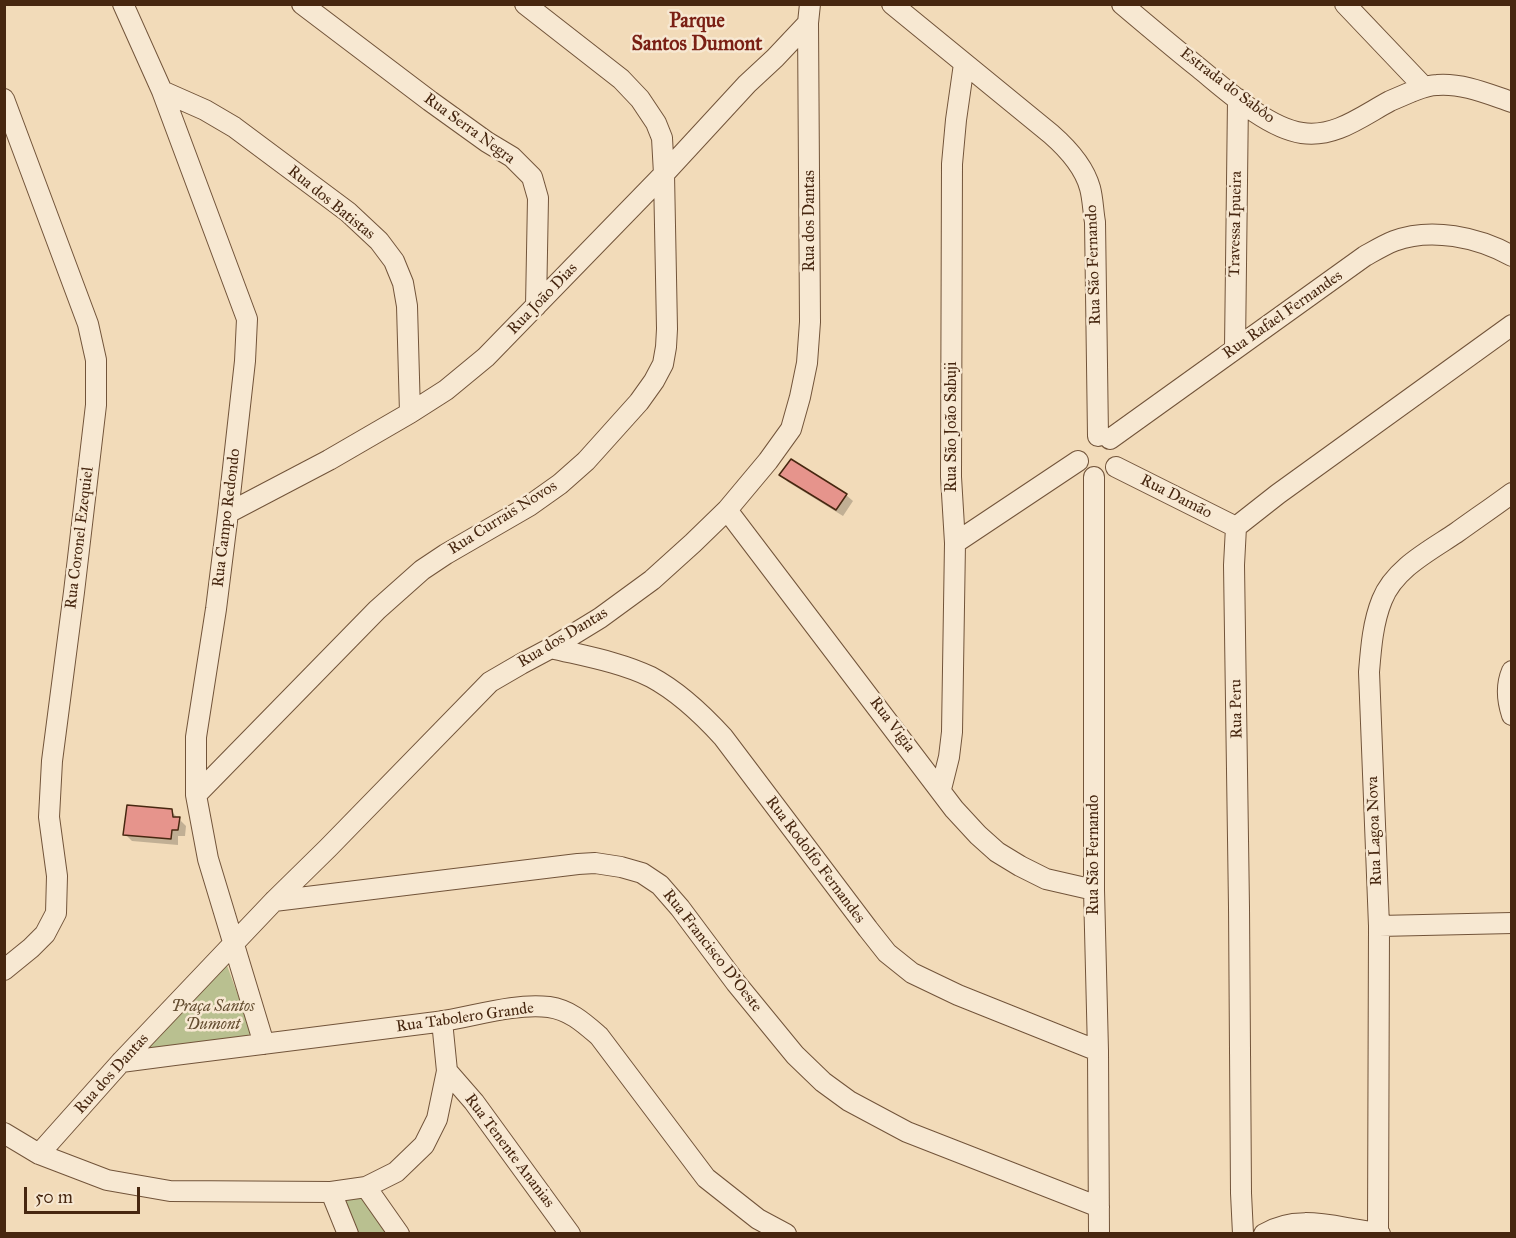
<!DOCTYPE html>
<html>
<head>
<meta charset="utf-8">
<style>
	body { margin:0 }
	#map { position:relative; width:1516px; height:1238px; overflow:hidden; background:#f2dbb9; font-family:"IM FELL Great Primer",serif }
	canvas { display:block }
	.frame { position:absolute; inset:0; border:6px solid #472710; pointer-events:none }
	.scale { position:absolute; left:24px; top:1187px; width:116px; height:27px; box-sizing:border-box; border:3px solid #472710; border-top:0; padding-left:8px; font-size:18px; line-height:21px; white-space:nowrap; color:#472710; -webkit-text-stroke:4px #f7e8d2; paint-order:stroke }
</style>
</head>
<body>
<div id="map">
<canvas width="1516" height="1238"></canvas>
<div class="frame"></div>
<div class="scale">50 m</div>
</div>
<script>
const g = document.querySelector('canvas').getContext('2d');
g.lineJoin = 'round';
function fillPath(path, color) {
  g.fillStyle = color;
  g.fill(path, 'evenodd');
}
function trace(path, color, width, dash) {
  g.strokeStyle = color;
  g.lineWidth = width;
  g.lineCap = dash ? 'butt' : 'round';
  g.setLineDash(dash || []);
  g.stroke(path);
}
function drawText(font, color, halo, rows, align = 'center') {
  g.font = font + ' "IM FELL Great Primer",serif';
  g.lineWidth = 5;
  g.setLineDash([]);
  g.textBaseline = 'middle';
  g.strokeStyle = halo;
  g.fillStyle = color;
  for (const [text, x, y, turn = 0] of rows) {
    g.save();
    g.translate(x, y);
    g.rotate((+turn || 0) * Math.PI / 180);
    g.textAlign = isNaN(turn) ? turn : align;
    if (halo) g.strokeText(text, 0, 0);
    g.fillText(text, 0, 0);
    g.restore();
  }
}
const green = new Path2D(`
	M 225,960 L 254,1039 L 133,1055 Z
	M 364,1194 L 390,1233 L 356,1233 L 338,1198 Z`);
const shadow = new Path2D(`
	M 781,475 L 846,495 L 853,501 L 843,516 L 788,482 Z
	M 171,811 L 186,826 L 185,836 L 178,836 L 178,845 L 132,841 L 125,834 Z`);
const building = new Path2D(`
	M 791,459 L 847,494 L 836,510 L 779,475 Z
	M 127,805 L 172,809 L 173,817 L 180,817 L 178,830 L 172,830 L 171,839 L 123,835 Z`);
const minor = new Path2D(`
	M 123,4 L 162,91 L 247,319 L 245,361 L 228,513 L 216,609 L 196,737 L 196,795 L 208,859 L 264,1044
	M 302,4 L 430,101 L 487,142 L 512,157 L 532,177 L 538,198 L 536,306
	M 892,4 L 1051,134 C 1067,148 1084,166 1090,188 C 1093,199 1093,211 1095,222 L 1098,436
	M 1122,4 C 1148,26 1173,47 1199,68 C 1226,90 1267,128 1302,133 C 1335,138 1362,116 1390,101 C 1397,98 1404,95 1411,92 C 1419,89 1427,85 1437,85 C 1463,83 1488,94 1512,102
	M 1345,4 L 1424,87
	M 162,91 L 205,110 L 234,127 L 348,212 L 379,241 L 394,261 L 403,283 L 407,306 L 410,413
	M 4,99 L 88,324 L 96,360 L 96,405 L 74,592 L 52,761 L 49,817 L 57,876 L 56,913 L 45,934 L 31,948 L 4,970
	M 1235,348 L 1238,99
	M 1110,439 L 1365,256 C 1374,251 1384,245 1394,241 C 1431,227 1478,237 1512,256
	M 1116,467 L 1236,527
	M 1094,477 L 1094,890 L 1098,1051 L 1099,1234
	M 727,510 L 954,809 L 978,835 L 997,852 L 1020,866 L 1046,879 L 1094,890
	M 228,513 L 329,460 L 410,413 L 446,390 L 486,357 L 664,174 L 747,84 L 775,58 L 808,23
	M 955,543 L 1078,461
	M 551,648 C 584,656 620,662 651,677 C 679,692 702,714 723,737 L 868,929 L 887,953 L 912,973 L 958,995 L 1098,1051
	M 1512,671 C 1506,685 1507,700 1512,715
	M 941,789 L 949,757 L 952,732 L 955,543 L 951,477 L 952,164 L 956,120 L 964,64
	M 196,795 L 377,610 L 422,570 L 446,554 L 529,506 L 560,484 L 586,461 L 639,402 L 654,381 L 663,364 L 666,347 L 667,329 L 664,174 L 662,138 L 656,123 L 640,99 L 621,79 L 525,4
	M 274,901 L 578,864 L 595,863 L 621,867 L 642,873 L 660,885 L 680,908 L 736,983 L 795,1055 L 823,1082 L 849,1101 L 907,1132 L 1099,1207
	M 1379,926 L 1512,923
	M 121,1062 C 226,1048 331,1036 437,1022 C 473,1017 512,1003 549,1007 C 570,1010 584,1023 599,1036 L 706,1178 L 758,1219 L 786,1234
	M 447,1071 L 474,1102 L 570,1234
	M 4,1133 L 39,1154 L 107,1180 L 170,1191 L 331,1192 L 366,1187 L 396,1172 L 424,1145 L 437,1119 L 447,1071 L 442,1021
	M 39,1154 L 121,1062 L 274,901 L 328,848 L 490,682 L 521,664 L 551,648 L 600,618 L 652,580 L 693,543 L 727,510 L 768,461 L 791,429 L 800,397 L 807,363 L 810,322 L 808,23 L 810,4
	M 366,1187 L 399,1234
	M 331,1192 L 348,1234
	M 1378,1233 L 1379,926 L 1369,672 C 1371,647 1373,622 1382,600 C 1394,569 1429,551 1456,533 C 1474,520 1493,507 1512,493
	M 1243,1234 L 1241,1193 L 1239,907 L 1234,565 L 1236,527 L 1278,494 L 1512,325
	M 1264,1234 C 1290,1218 1319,1223 1347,1228 C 1358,1230 1370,1231 1380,1234`);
const streetNames = [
	["Estrada do Sabôo",1227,86,37],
	["Rua Serra Negra",469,129,36],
	["Rua dos Batistas",331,203,39],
	["Rua dos Dantas",810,221,-90],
	["Travessa Ipueira",1236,224,-89],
	["Rua São Fernando",1094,265,-92],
	["Rua João Dias",543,299,-46],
	["Rua Rafael Fernandes",1283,315,-35],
	["Rua São João Sabuji",952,427,-90],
	["Rua Damão",1176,497,27],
	["Rua Campo Redondo",227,518,-83],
	["Rua Currais Novos",503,518,-32],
	["Rua Coronel Ezequiel",80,538,-83],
	["Rua dos Dantas",563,638,-31],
	["Rua Peru",1237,709,-91],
	["Rua Vigia",892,725,53],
	["Rua Lagoa Nova",1375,831,-92],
	["Rua São Fernando",1094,855,-90],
	["Rua Rodolfo Fernandes",815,860,53],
	["Rua Francisco D'Oeste",712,951,52],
	["Rua Tabolero Grande",465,1018,-8],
	["Rua dos Dantas",112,1074,-48],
	["Rua Tenente Ananias",509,1151,53]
];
const parkNames = [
	["Praça Santos",213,1007],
	["Dumont",213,1025]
];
const quarterNames = [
	["Parque",697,22],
	["Santos Dumont",697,45]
];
fillPath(green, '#b9c090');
fillPath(shadow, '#0003');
fillPath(building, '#e6948c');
trace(building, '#472710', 1.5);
trace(minor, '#72543a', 22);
trace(minor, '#f7e8d2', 20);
drawText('16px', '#472710', '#f7e8d2', streetNames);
drawText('italic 16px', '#644d30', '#f7e8d2', parkNames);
drawText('bold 20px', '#7a1f14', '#f7e8d2', quarterNames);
</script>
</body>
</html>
